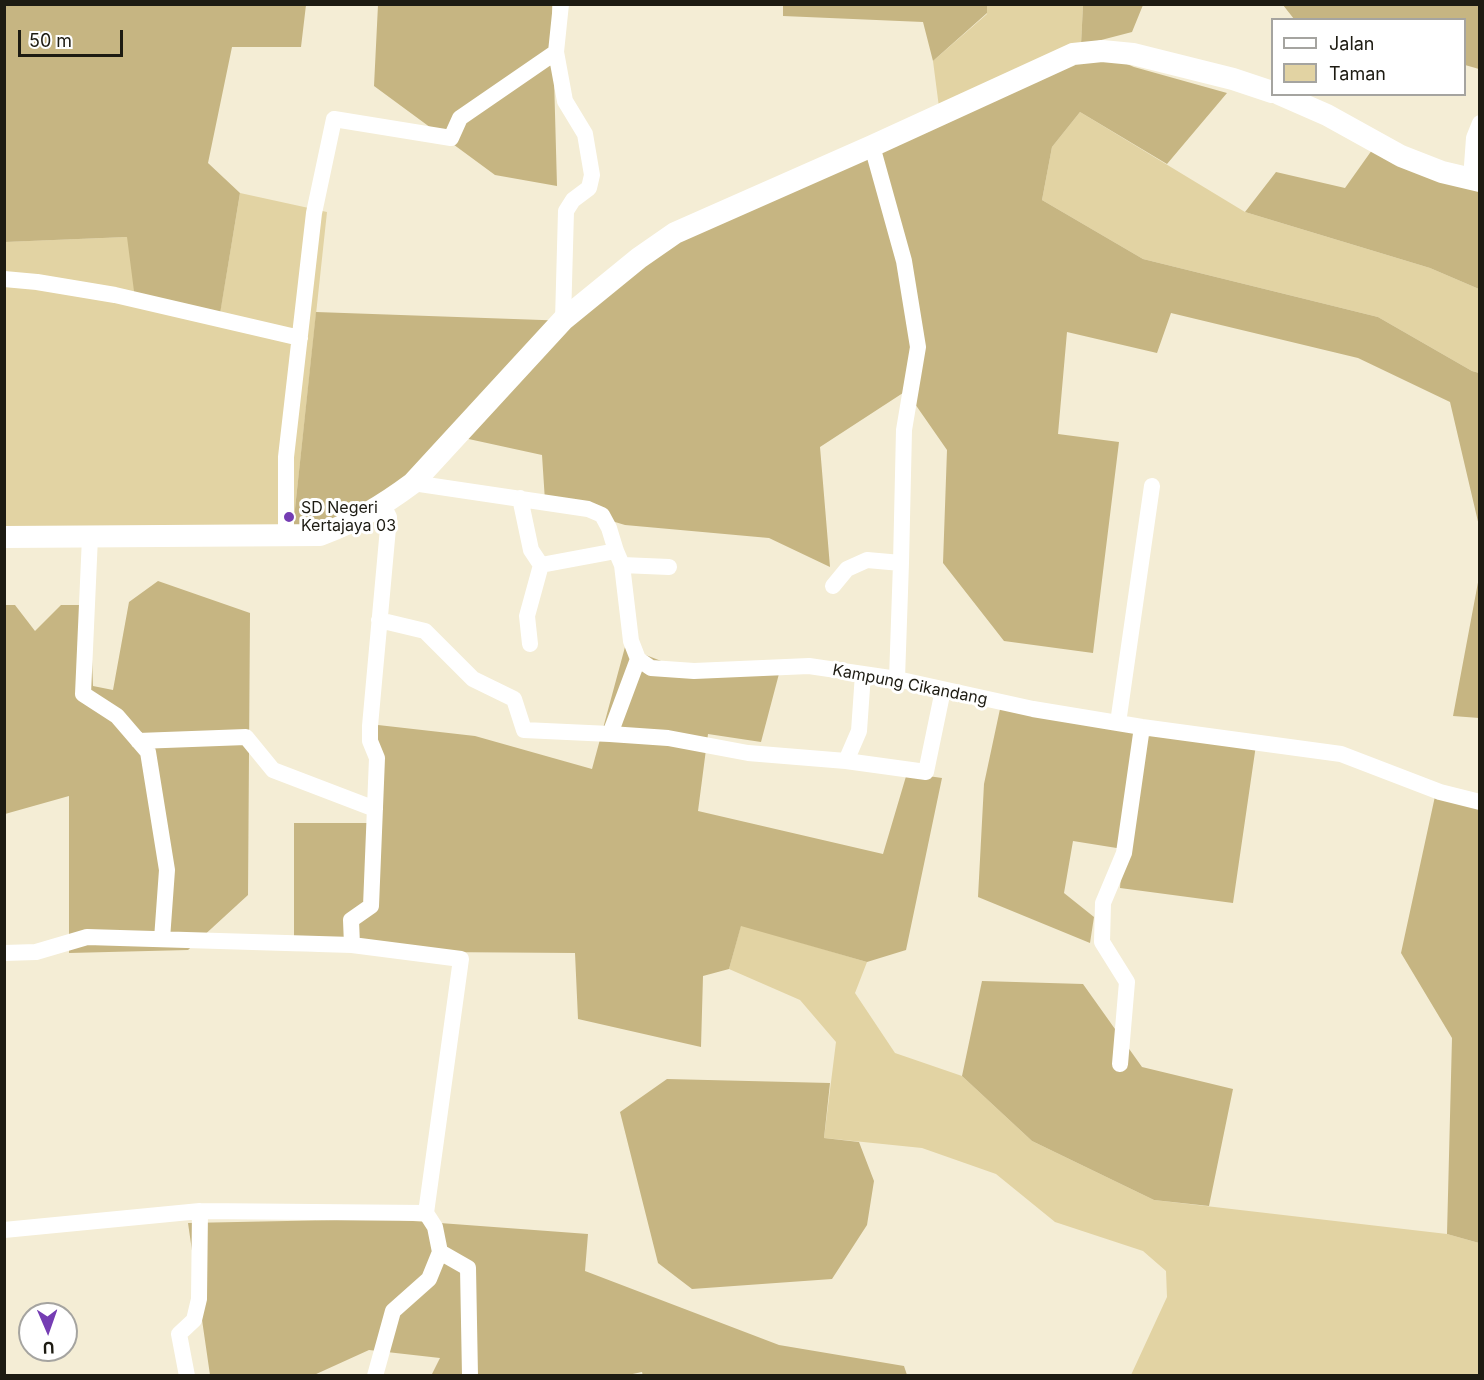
<!DOCTYPE html>
<html>
<head>
<meta charset="utf-8">
<style>
	body { margin:0 }
	#map { position:relative; width:1484px; height:1380px; overflow:hidden; background:#f4edd5; font-family:Inter,sans-serif }
	canvas { display:block }
	.frame { position:absolute; inset:0; border:6px solid #1d1b12; pointer-events:none }
	.legend { position:absolute; left:1271px; top:18px; width:195px; height:78px; box-sizing:border-box; background:#fff; border:2px solid #a5a4a0; margin:0; padding:8px 10px; list-style:none; font-size:18px; color:#1d1b12 }
	.legend li { display:flex; align-items:center; gap:12px; height:30px }
	.legend b { width:30px; border:2px solid #a5a4a0 }
	.north { position:absolute; left:18px; top:1302px; width:60px; height:60px; box-sizing:border-box; background:#fff; border:2px solid #a5a4a0; border-radius:50%; rotate:178deg; font-size:16px; font-weight:700; line-height:24px; text-align:center; color:#1d1b12 }
	.north::after { content:''; display:block; margin:auto; width:21px; height:27px; background:#753db3; clip-path:polygon(50% 0,100% 100%,50% 72%,0 100%) }
	.scale { position:absolute; left:18px; top:30px; width:105px; height:27px; box-sizing:border-box; border:3px solid #1d1b12; border-top:0; padding-left:8px; font-size:18px; line-height:21px; white-space:nowrap; color:#1d1b12; -webkit-text-stroke:4px #fff; paint-order:stroke }
</style>
</head>
<body>
<div id="map">
<canvas width="1484" height="1380"></canvas>
<div class="frame"></div>
<ul class="legend">
<li><b style="height:8px;background:#fff"></b>Jalan</li>
<li><b style="height:16px;background:#e2d3a3"></b>Taman</li>
</ul>
<div class="north">U</div>
<div class="scale">50 m</div>
</div>
<script>
const g = document.querySelector('canvas').getContext('2d');
g.lineJoin = 'round';
function fillPath(path, color) {
  g.fillStyle = color;
  g.fill(path, 'evenodd');
}
function trace(path, color, width, dash) {
  g.strokeStyle = color;
  g.lineWidth = width;
  g.lineCap = dash ? 'butt' : 'round';
  g.setLineDash(dash || []);
  g.stroke(path);
}
function drawText(font, color, halo, rows, align = 'center') {
  g.font = font + ' Inter,sans-serif';
  g.lineWidth = 6;
  g.setLineDash([]);
  g.textBaseline = 'middle';
  g.strokeStyle = halo;
  g.fillStyle = color;
  for (const [text, x, y, turn = 0] of rows) {
    g.save();
    g.translate(x, y);
    g.rotate((+turn || 0) * Math.PI / 180);
    g.textAlign = isNaN(turn) ? turn : align;
    if (halo) g.strokeText(text, 0, 0);
    g.fillText(text, 0, 0);
    g.restore();
  }
}
const green = new Path2D(`
	M 987,5 L 1083,5 L 1081,45 L 940,115 L 933,61 L 987,14 Z
	M 1080,112 L 1245,212 L 1430,268 L 1479,289 L 1479,373 L 1472,371 L 1378,317 L 1143,259 L 1042,200 L 1052,147 Z
	M 240,193 L 327,212 L 292,537 L 5,537 L 4,242 L 127,237 L 220,313 Z
	M 741,925 L 867,962 L 855,993 L 895,1053 L 962,1076 L 1032,1141 L 1154,1200 L 1447,1234 L 1479,1243 L 1479,1375 L 1131,1375 L 1167,1297 L 1166,1271 L 1143,1251 L 1055,1222 L 996,1174 L 922,1148 L 824,1138 L 836,1042 L 800,1000 L 729,969 Z`);
const forest = new Path2D(`
	M 4,5 L 306,5 L 301,47 L 232,47 L 208,163 L 240,193 L 220,314 L 135,299 L 127,237 L 5,242 Z
	M 378,5 L 552,5 L 557,186 L 495,175 L 374,86 Z
	M 783,5 L 987,4 L 987,13 L 933,61 L 923,22 L 783,16 Z
	M 1083,5 L 1143,5 L 1132,32 L 1082,45 L 1134,67 L 1227,93 L 1167,164 L 1080,112 L 1052,147 L 1042,200 L 1143,259 L 1378,317 L 1472,371 L 1479,373 L 1479,526 L 1450,402 L 1358,358 L 1171,313 L 1157,353 L 1067,332 L 1058,434 L 1119,442 L 1093,653 L 1004,641 L 943,563 L 947,450 L 906,391 L 820,447 L 830,567 L 769,538 L 625,525 L 545,501 L 542,455 L 464,438 L 413,495 L 292,537 L 316,312 L 570,321 L 682,229 L 1081,45 Z
	M 1283,5 L 1479,5 L 1479,69 L 1465,65 L 1464,20 L 1294,19 Z
	M 1377,143 L 1479,186 L 1479,289 L 1430,268 L 1245,212 L 1276,172 L 1345,188 Z
	M 1479,577 L 1479,718 L 1453,716 Z
	M 158,581 L 250,613 L 248,895 L 188,950 L 69,953 L 69,796 L 5,814 L 5,605 L 15,605 L 35,631 L 61,605 L 90,605 L 93,686 L 113,690 L 129,602 Z
	M 625,647 L 700,676 L 780,670 L 761,742 L 708,734 L 698,811 L 883,854 L 907,773 L 942,778 L 906,950 L 867,962 L 741,926 L 729,969 L 703,976 L 701,1047 L 578,1019 L 575,953 L 294,951 L 294,823 L 374,823 L 378,725 L 475,736 L 592,769 Z
	M 1000,709 L 1256,745 L 1233,903 L 1120,888 L 1123,849 L 1073,841 L 1064,893 L 1094,917 L 1090,943 L 978,897 L 984,784 Z
	M 1437,787 L 1479,806 L 1479,1243 L 1447,1234 L 1452,1038 L 1401,953 Z
	M 982,981 L 1083,984 L 1142,1067 L 1233,1089 L 1209,1206 L 1154,1200 L 1032,1141 L 962,1076 Z
	M 667,1079 L 830,1083 L 824,1138 L 859,1142 L 874,1181 L 867,1225 L 832,1279 L 692,1289 L 658,1263 L 620,1112 Z
	M 386,1219 L 588,1234 L 585,1271 L 779,1345 L 904,1366 L 907,1375 L 643,1376 L 642,1372 L 623,1376 L 431,1376 L 440,1358 L 369,1350 L 314,1375 L 210,1375 L 188,1223 Z`);
const street = new Path2D(`
	M 561,4 L 556,52 L 565,101 L 585,134 L 592,175 L 589,188 L 573,200 L 566,211 L 563,320
	M 872,146 L 904,261 L 918,347 L 904,430 L 901,563 L 897,679
	M 1471,179 L 1474,138 L 1480,123
	M 4,279 L 37,282 L 115,295 L 300,338
	M 413,483 L 588,509 L 602,515 L 609,528 L 616,551 L 622,565 L 631,641 L 638,659 L 651,668 L 694,671 L 809,666 L 897,679 L 1033,709 L 1142,727 L 1341,754 L 1440,792 L 1480,802
	M 520,498 L 531,550 L 541,565 L 527,616 L 530,644
	M 286,535 L 286,457 L 314,213 L 334,119 L 451,138 L 460,118 L 556,52
	M 90,537 L 83,694 L 117,716 L 148,752 L 167,870 L 162,939
	M 541,565 L 616,551
	M 622,565 L 669,567
	M 833,586 L 847,569 L 867,560 L 901,563
	M 379,620 L 425,631 L 473,679 L 514,699 L 524,730 L 610,734 L 638,659
	M 1118,723 L 1152,486
	M 610,734 L 668,738 L 748,753 L 846,761 L 926,772 L 943,690
	M 138,741 L 246,737 L 273,770 L 375,809
	M 846,761 L 859,731 L 863,674
	M 352,945 L 351,920 L 371,906 L 377,758 L 370,741 L 370,726 L 389,517 L 383,505
	M 4,953 L 36,952 L 87,937 L 352,945 L 461,959 L 426,1213 L 435,1227 L 440,1252 L 468,1268 L 470,1376
	M 1120,1064 L 1127,982 L 1102,942 L 1103,903 L 1124,853 L 1142,727
	M 4,1230 L 200,1211 L 426,1213
	M 187,1376 L 179,1334 L 194,1320 L 199,1299 L 200,1211
	M 375,1376 L 393,1311 L 429,1279 L 440,1252`);
const secondary = new Path2D(`
	M 1279,94 L 1327,115 L 1401,156 L 1442,172 L 1480,181
	M 4,537 L 320,535 C 355,522 382,506 413,483 L 563,320 L 639,258 L 675,233 L 872,146 L 1073,54 L 1102,51 L 1133,54 L 1233,79 L 1272,92`);
const markers = [
	[289,517,6,"#753db3"]
];
const poiNames = [
	["SD Negeri",301,508],
	["Kertajaya 03",301,526]
];
const streetNames = [
	["Kampung Cikandang",910,685,11]
];
fillPath(green, '#e2d3a3');
fillPath(forest, '#c6b582');
trace(street, '#fff', 16);
trace(secondary, '#fff', 22);
for (const [x, y, r, color] of markers) {
  const dot = new Path2D();
  dot.arc(x, y, r, 0, 2 * Math.PI);
  g.fillStyle = color;
  g.fill(dot);
  trace(dot, '#fff', 2);
}
drawText('16px', '#1d1b12', '#fff', poiNames, 'left');
drawText('16px', '#1d1b12', '#fff', streetNames);
</script>
</body>
</html>
